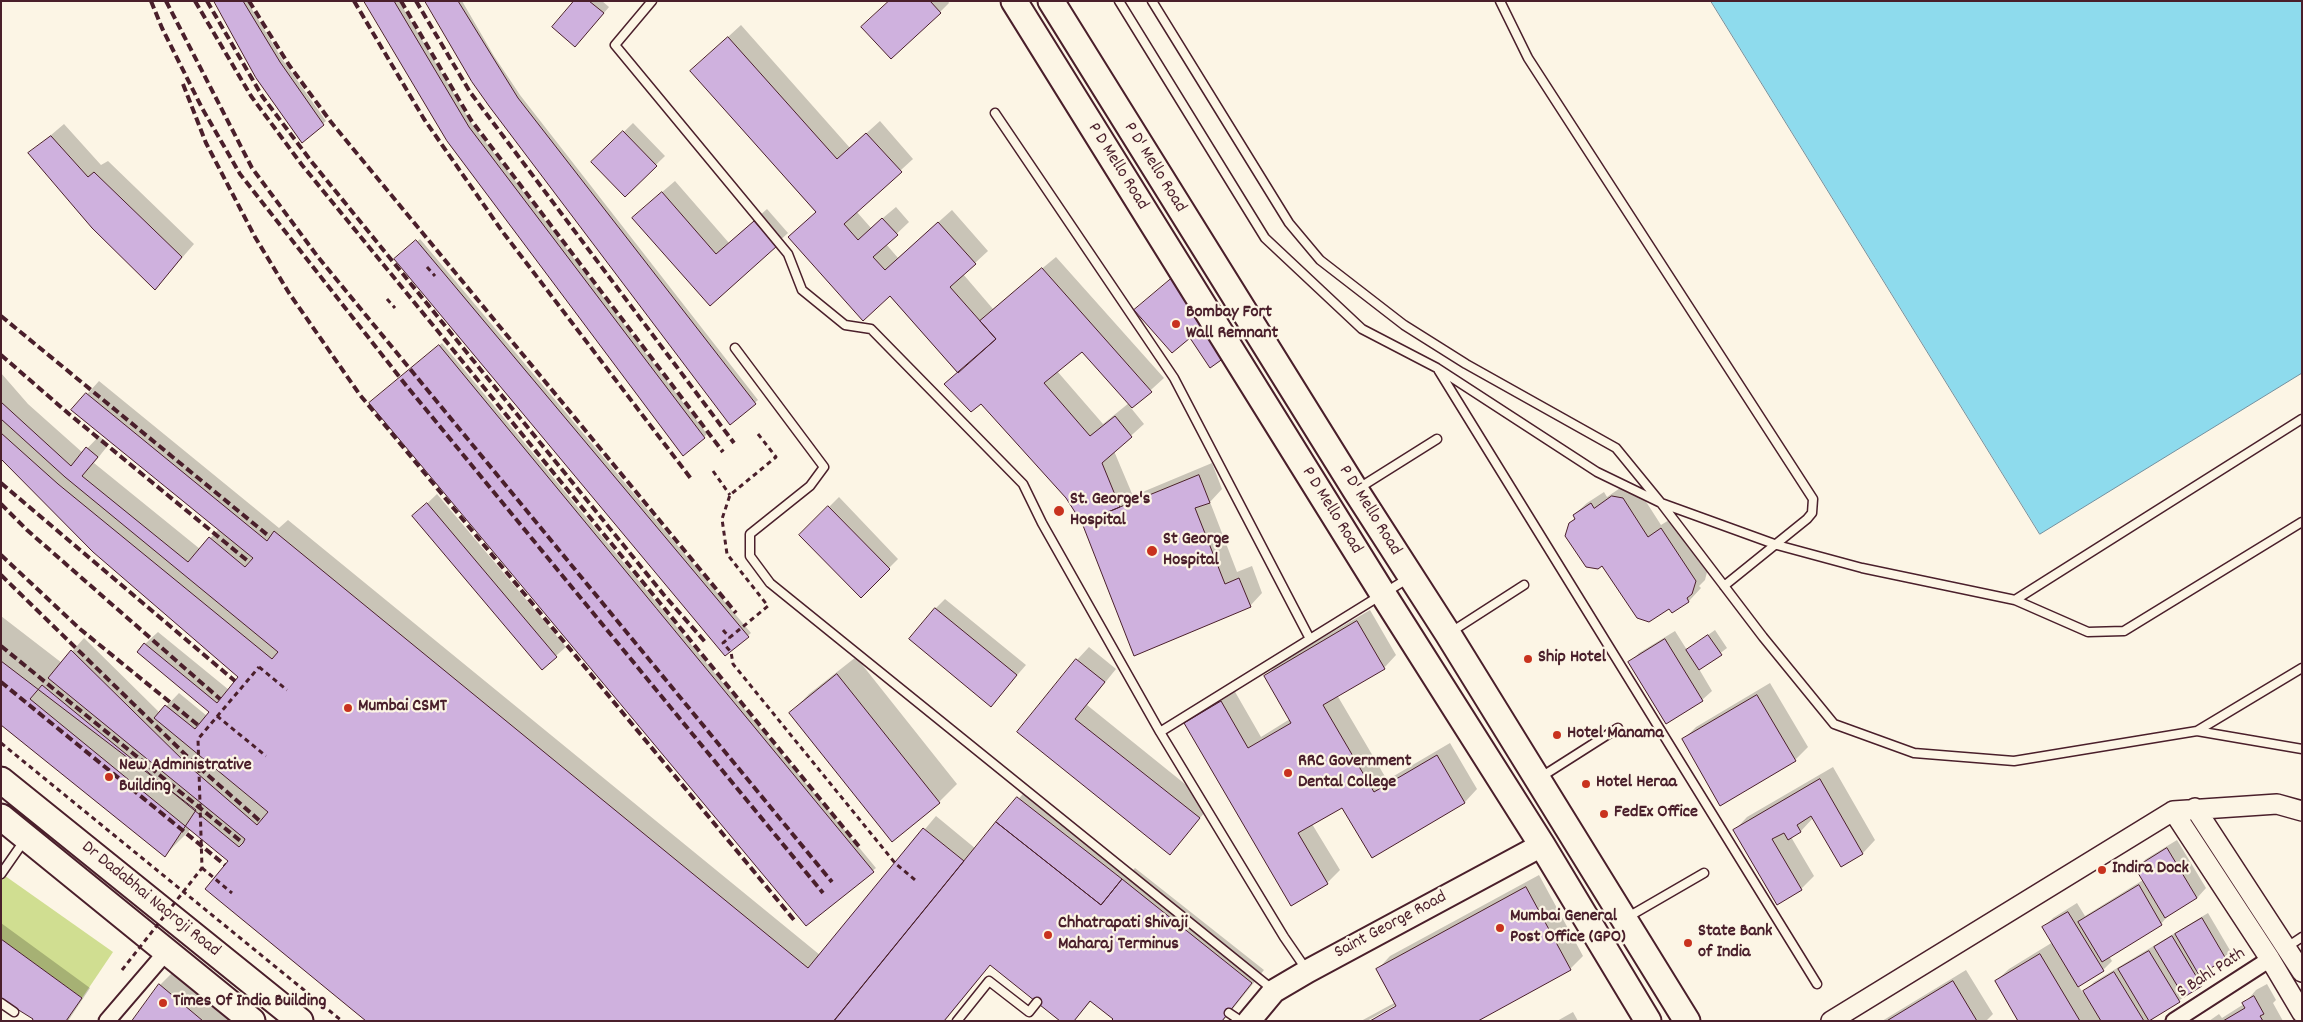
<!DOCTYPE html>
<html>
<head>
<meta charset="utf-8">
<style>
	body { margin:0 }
	#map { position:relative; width:2303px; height:1022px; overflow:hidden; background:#fcf5e5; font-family:Dekko,sans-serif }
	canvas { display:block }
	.frame { position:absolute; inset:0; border:2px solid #4a1f2b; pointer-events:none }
</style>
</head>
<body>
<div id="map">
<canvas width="2303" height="1022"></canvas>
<div class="frame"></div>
</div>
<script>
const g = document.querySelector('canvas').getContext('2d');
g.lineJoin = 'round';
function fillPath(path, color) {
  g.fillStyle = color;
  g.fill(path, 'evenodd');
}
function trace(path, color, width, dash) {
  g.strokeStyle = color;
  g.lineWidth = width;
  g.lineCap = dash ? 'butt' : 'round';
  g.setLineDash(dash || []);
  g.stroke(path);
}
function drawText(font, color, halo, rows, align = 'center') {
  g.font = font + ' Dekko,sans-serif';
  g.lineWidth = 4.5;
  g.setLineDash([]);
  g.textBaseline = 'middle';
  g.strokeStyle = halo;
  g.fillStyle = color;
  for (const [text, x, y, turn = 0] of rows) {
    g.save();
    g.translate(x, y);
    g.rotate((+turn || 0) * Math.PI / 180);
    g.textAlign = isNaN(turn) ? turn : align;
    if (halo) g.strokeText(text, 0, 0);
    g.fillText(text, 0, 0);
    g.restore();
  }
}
const green = new Path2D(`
	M 1,873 L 113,952 L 82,998 L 1,939 Z`);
const water = new Path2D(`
	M 1711,1 L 2302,1 L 2302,373 L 2040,534 Z`);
const shadow = new Path2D(`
	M 216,1 L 247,1 L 282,59 L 326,121 L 302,141 Z
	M 366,1 L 399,1 L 472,124 L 707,434 L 704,437 Z
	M 427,1 L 462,1 L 494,56 L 520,95 L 758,400 L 730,423 Z
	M 575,1 L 602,1 L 609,7 L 581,40 Z
	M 890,1 L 948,1 L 949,3 L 940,12 Z
	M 741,25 L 850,148 L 880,121 L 913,159 L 856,211 L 871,228 L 896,207 L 909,222 L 886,244 L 898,258 L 952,210 L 988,251 L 963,274 L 993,309 L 1056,257 L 1164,378 L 1131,408 L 1144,424 L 1114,451 L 1133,496 L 1212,463 L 1222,489 L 1210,502 L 1237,572 L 1252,566 L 1262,593 L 1250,606 L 1083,523 L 1067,497 L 691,71 ZM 1082,350 L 1129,403 L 1103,424 L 1057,371 Z
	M 633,123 L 665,156 L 625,195 L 593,162 Z
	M 64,124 L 101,165 L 108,161 L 194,244 L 155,289 L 30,153 Z
	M 675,181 L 729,243 L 767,209 L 788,233 L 710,304 L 647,205 Z
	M 420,239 L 751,633 L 725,655 L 396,259 Z
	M 442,343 L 876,868 L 807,924 L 373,400 Z
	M 1,373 L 28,404 L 83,453 L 99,436 L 109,444 L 94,463 L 200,549 L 219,529 L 73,410 L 99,381 L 279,528 L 288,520 L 820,955 L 936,816 L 976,849 L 1027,789 L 1132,871 L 1135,868 L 1264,970 L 1223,1021 L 1113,1021 L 1114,1019 L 1091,1001 L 1074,1021 L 991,964 L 945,1021 L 368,1021 L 229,861 L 191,829 L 165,855 L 1,725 L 1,616 L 62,663 L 84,638 L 160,713 L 179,693 L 207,716 L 211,712 L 145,644 L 158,632 L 229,690 L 240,677 L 1,457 Z
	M 1626,484 L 1636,486 L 1661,525 L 1674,517 L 1708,568 L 1705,580 L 1699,586 L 1701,588 L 1689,601 L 1673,612 L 1670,607 L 1603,564 L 1570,523 L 1576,518 L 1574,515 L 1587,503 L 1604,492 L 1607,497 Z
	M 437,494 L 566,647 L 542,668 L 414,516 Z
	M 839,497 L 898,559 L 861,596 L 801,535 Z
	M 945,599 L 1026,665 L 991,705 L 935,609 Z
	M 1370,610 L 1396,655 L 1384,668 L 1337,695 L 1387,780 L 1450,743 L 1477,789 L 1465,802 L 1372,856 L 1343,806 L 1312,824 L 1340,870 L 1327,883 L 1185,723 L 1198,711 L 1234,690 L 1261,737 L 1290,719 L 1265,676 L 1278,664 Z
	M 1715,630 L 1727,648 L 1699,669 L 1712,691 L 1702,700 L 1630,663 L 1639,653 L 1675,631 L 1687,650 Z
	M 1089,647 L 1116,669 L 1087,705 L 1211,805 L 1170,853 L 1019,732 L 1077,660 Z
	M 856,657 L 957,784 L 939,802 L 791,713 L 809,694 Z
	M 1770,683 L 1808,747 L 1795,760 L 1721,804 L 1683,740 L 1696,727 Z
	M 1833,767 L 1875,840 L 1863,853 L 1841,865 L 1813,818 L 1801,831 L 1791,837 L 1814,876 L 1801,889 L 1735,830 L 1747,817 Z
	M 2177,840 L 2206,888 L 2197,898 L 2170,913 L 2161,924 L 2109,956 L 2112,961 L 2103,970 L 2078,985 L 2083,993 L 2094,982 L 2208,913 L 2231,952 L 2203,971 L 2207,979 L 2201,985 L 2150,1021 L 2020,1021 L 1996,981 L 2009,969 L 2053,942 L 2044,927 L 2053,918 L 2077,903 L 2085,916 L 2143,880 L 2136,868 L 2146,859 Z
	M 1539,875 L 1583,956 L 1570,969 L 1403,1004 L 1401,1002 L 1367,1021 L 1361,1021 L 1396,1002 L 1378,969 L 1390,956 Z
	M 1,923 L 90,988 L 68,1021 L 33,1021 L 34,1019 L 1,997 Z
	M 178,967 L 244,1021 L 133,1021 L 160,985 Z
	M 1966,970 L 1993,1014 L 1986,1021 L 1882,1021 Z
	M 2267,984 L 2276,1000 L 2273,1003 L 2283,1021 L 2209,1021 L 2219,1014 L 2222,1018 L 2244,1004 L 2256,990 Z
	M 1573,1012 L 1578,1021 L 1557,1021 Z`);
const building = new Path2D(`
	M 214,1 L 243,1 L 280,62 L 324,125 L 302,143 L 256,78 Z
	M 364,1 L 394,1 L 469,127 L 705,438 L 683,456 L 447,141 Z
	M 425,1 L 458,1 L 518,98 L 756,404 L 730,425 L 489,106 L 472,82 Z
	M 574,1 L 589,1 L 604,13 L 575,47 L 552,27 Z
	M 889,1 L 930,1 L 941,13 L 891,59 L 861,27 Z
	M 728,37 L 837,159 L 866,133 L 902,172 L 844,224 L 858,240 L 882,218 L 898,235 L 873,257 L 885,270 L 938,222 L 976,264 L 950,287 L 996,339 L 958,373 L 890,296 L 863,321 L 788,237 L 816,212 L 690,71 Z
	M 623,131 L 657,166 L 625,197 L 591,162 Z
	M 51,136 L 88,177 L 94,172 L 182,257 L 155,290 L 92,228 L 28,153 Z
	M 662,192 L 716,254 L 754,221 L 777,246 L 710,306 L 632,218 Z
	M 416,240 L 749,637 L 725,656 L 394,259 Z
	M 1042,268 L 1152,392 L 1132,408 L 1082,352 L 1044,383 L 1090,436 L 1115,416 L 1132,437 L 1102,463 L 1120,507 L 1082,523 L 1066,498 L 981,404 L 971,412 L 944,384 L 996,339 L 980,321 Z
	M 1178,273 L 1210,320 L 1202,328 L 1224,358 L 1210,368 L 1190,338 L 1172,353 L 1134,310 Z
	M 439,345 L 874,872 L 806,926 L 369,403 Z
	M 86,393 L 267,541 L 274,531 L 808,968 L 923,828 L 964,861 L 834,1021 L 366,1021 L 205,889 L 228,861 L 30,699 L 42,685 L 239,847 L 243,843 L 245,839 L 48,678 L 71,650 L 190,767 L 257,825 L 268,812 L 154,718 L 165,705 L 195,729 L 209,712 L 137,652 L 144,643 L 217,703 L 238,677 L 93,552 L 1,459 L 1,433 L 58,484 L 272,659 L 278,652 L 65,477 L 1,419 L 1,402 L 71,466 L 86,447 L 98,457 L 82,476 L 188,562 L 209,537 L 245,567 L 253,558 L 71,410 Z
	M 1199,475 L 1210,503 L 1195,508 L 1225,584 L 1239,578 L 1251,607 L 1134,656 L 1082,523 Z
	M 1612,496 L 1623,498 L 1648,537 L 1661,528 L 1696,581 L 1692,594 L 1687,598 L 1689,602 L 1672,613 L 1669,609 L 1649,622 L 1637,618 L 1602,566 L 1598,569 L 1586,567 L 1565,536 L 1569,523 L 1575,519 L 1573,515 L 1591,503 L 1594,508 Z
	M 427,503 L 557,657 L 542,670 L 412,516 Z
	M 828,506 L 890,569 L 861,598 L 799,535 Z
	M 935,608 L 1017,675 L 991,707 L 909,639 Z
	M 1357,621 L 1385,669 L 1323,705 L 1374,792 L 1437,755 L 1465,803 L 1372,858 L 1342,808 L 1298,833 L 1328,884 L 1291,906 L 1184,723 L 1221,701 L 1248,748 L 1291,723 L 1264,676 Z
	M 1708,635 L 1722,655 L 1699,670 L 1686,650 Z
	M 1665,639 L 1703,701 L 1666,724 L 1628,662 Z
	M 1076,659 L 1105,682 L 1075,719 L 1200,818 L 1170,855 L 1017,732 Z
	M 1,661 L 196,810 L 165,857 L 1,725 Z
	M 837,674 L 940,803 L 892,842 L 789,713 Z
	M 1757,695 L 1796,761 L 1720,806 L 1682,739 Z
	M 1820,779 L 1863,854 L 1841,867 L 1811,816 L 1797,825 L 1801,832 L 1788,840 L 1784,833 L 1772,839 L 1802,890 L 1777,905 L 1733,830 Z
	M 1017,797 L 1122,879 L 1101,905 L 996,822 Z
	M 996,822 L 1101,905 L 1122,879 L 1252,983 L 1222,1021 L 1111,1021 L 1113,1019 L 1090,1001 L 1074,1021 L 1060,1021 L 990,965 L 944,1021 L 834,1021 Z
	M 2167,848 L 2197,898 L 2165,918 L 2135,868 Z
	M 2139,885 L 2162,925 L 2102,962 L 2078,922 Z
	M 1526,887 L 1571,970 L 1478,1021 L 1370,1021 L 1396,1006 L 1376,969 Z
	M 2068,912 L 2104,971 L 2078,987 L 2042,927 Z
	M 2202,918 L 2226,959 L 2199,975 L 2175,934 Z
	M 2172,936 L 2202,986 L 2184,997 L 2154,947 Z
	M 1,939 L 82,998 L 66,1021 L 32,1021 L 33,1019 L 1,999 Z
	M 2149,951 L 2180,1002 L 2149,1021 L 2118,969 Z
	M 2040,954 L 2080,1021 L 2018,1021 L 1995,981 Z
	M 2114,972 L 2144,1021 L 2101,1021 L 2083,991 Z
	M 1953,981 L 1977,1021 L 1887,1021 Z
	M 159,984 L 203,1021 L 132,1021 Z
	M 2254,996 L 2264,1014 L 2260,1016 L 2263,1021 L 2223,1021 L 2245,1008 L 2242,1003 Z`);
const path = new Path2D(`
	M 427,267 L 435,276
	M 387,299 L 395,308
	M 758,434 L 776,457 L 730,495 L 722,519 L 727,554 L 768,606 L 723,643 L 731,652 L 733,664 L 895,863 L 915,880
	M 713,471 L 730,495
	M 723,630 L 730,638
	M 259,667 L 287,690
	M 217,716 L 266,756
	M 1,743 L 342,1021
	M 202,868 L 232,893`);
const service = new Path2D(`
	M 652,1 L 615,45 L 788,254 L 802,290 L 845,325 L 871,329 L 1023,484 L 1042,523 L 1160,732 L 1284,937 L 1306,969
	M 1119,1 L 1265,238 L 1362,329 L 1437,368 L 1597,472 L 1661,503 L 1777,545 L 1862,568 L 2015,600 L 2302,419
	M 1152,1 L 1289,223 L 1320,260 L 1404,325 L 1466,364 L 1616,448 L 1661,503 L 1763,637 L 1834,724 L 1914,753 L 2014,761 L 2197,731 L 2302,749
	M 1500,1 L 1528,58 L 1813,499 L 1812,513 L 1807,519 L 1724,586
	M 995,113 L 1174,378 L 1310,639
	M 735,348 L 824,467 L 810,486 L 750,534 L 750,556 L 770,583 L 1272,989
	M 1439,371 L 1817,984
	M 1359,488 L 1437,439
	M 2015,600 L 2088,632 L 2124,631 L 2302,522
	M 1451,632 L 1524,585
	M 2197,731 L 2302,668
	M 1160,732 L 1407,579
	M 1541,777 L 1618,728
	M 1,874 L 24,841
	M 1628,917 L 1704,873
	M 2287,947 L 2302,937
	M 1,1003 L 14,1012
	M 1229,1013 L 1241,1021
	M 957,1021 L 989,981 L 1029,1012 L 1037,1002`);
const minor = new Path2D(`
	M 107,1021 L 167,951
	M 2174,1021 L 2270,959`);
const tertiary = new Path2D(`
	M 2195,808 L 2302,972
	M 2173,811 L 2270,959 L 2302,1013
	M 1831,1021 L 2173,811 L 2277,804 L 2302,811`);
const secondary = new Path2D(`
	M 1249,1021 L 1274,991 L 1308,971 L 1542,845`);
const primary = new Path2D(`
	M 1014,1 L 1383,594 L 1542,845 L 1648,1021
	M 1051,1 L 1356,491 L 1448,634 L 1687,1021
	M 1,780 L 300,1021
	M 1,817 L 252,1021`);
const rail = new Path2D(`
	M 151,1 L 162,28 L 202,108 L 240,174 L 405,384 L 823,893
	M 166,1 L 252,168 L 318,257 L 832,882
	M 195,1 L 251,96 L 302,165 L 861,849
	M 207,1 L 262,96 L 311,161 L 664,595 L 706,643
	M 249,1 L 289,65 L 331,122 L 736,613
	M 354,1 L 424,119 L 502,231 L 692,480
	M 401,1 L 471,120 L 723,452
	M 416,1 L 470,92 L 734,443
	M 183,84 L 206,143 L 255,237 L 289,293 L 360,395 L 794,920
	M 1,316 L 270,537
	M 1,355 L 69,414 L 249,562
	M 1,483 L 235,681
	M 1,504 L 27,530 L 220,699
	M 1,555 L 80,629 L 198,725
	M 1,575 L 194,763 L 260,821
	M 1,646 L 243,843
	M 1,682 L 225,865`);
const pathBridge = new Path2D(`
	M 122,970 L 202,868 L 198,739 L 259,667`);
const markers = [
	[1176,324,5,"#c8321e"],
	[1059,511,6,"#c8321e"],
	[1152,551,6,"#c8321e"],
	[1528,659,5,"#c8321e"],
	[348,708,5,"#c8321e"],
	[1557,735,5,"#c8321e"],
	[1288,773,5,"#c8321e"],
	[109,777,5,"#c8321e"],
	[1586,784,5,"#c8321e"],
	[1604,814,5,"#c8321e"],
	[2102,870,5,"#c8321e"],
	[1500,928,5,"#c8321e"],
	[1048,935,5,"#c8321e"],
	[1688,943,5,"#c8321e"],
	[163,1003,5,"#c8321e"]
];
const streetNames = [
	["P D Mello Road",1117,167,58],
	["P D' Mello Road",1154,168,58],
	["P D Mello Road",1331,511,58],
	["P D' Mello Road",1369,511,58],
	["Dr Dadabhai Naoroji Road",150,900,39],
	["Saint George Road",1391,926,-28],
	["S Bahl Path",2212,974,-33]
];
const poiNames = [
	["Bombay Fort",1186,314],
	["Wall Remnant",1186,335],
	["St. George's",1070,501],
	["Hospital",1070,522],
	["St George",1163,541],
	["Hospital",1163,562],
	["Ship Hotel",1538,659],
	["Mumbai CSMT",358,708],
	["Hotel Manama",1567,735],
	["RRC Government",1298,763],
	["Dental College",1298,784],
	["New Administrative",119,767],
	["Building",119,788],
	["Hotel Heraa",1596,784],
	["FedEx Office",1614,814],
	["Indira Dock",2112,870],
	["Mumbai General",1510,918],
	["Post Office (GPO)",1510,939],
	["Chhatrapati Shivaji",1058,925],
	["Maharaj Terminus",1058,946],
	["State Bank",1698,933],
	["of India",1698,954],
	["Times Of India Building",173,1003]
];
fillPath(green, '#d0de91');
fillPath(water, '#8edbed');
trace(water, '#73909f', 1);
fillPath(shadow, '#0003');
fillPath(building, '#cfb1de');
trace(building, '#4a1f2b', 1);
trace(service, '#4a1f2b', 11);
trace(minor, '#4a1f2b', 19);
trace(tertiary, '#4a1f2b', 22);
trace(secondary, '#4a1f2b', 26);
trace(primary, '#4a1f2b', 29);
trace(path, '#4a1f2b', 3, [5, 4]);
trace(service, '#fcf5e5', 8);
trace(minor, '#fcf5e5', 15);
trace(tertiary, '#fcf5e5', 19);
trace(secondary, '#fcf5e5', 22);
trace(primary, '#fcf5e5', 25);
trace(rail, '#4a1f2b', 4, [8, 4]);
trace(pathBridge, '#4a1f2b', 3, [5, 4]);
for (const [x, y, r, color] of markers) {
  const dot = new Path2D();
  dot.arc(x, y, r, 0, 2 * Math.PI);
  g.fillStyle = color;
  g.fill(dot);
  trace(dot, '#fcf5e5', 2);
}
drawText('18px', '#4a1f2b', '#fcf5e5', streetNames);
drawText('bold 18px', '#4a1f2b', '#fcf5e5', poiNames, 'left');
</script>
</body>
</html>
